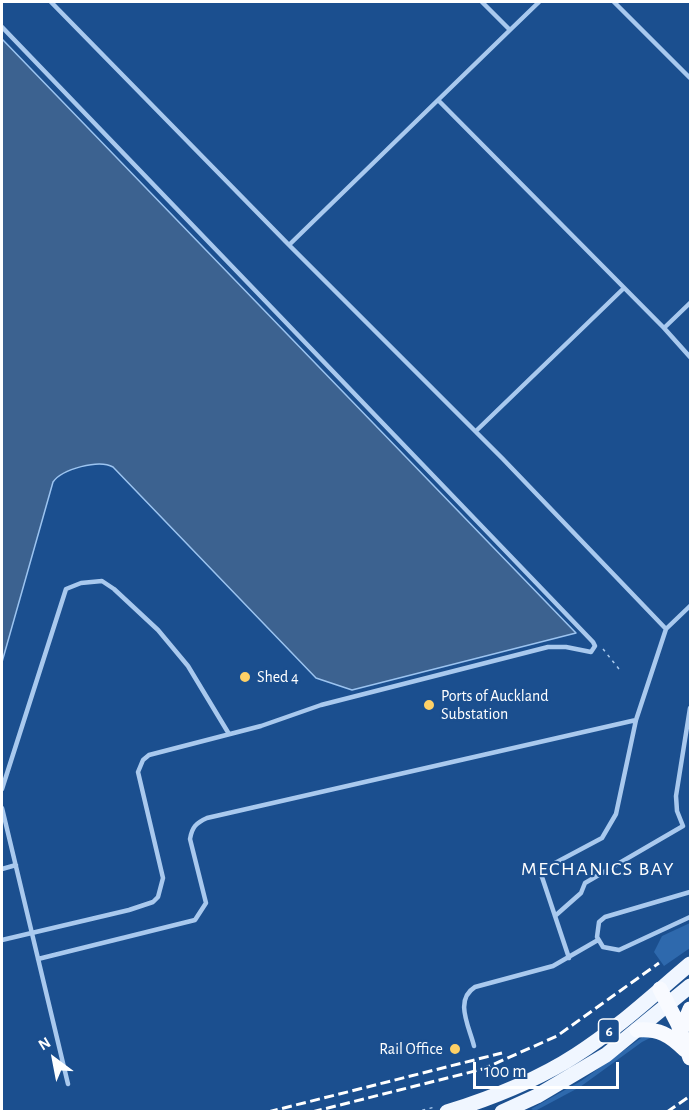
<!DOCTYPE html>
<html>
<head>
<meta charset="utf-8">
<style>
	body { margin:0 }
	#map { position:relative; width:692px; height:1113px; overflow:hidden; background:#1b4f8f; font-family:"Alegreya Sans",sans-serif }
	canvas { display:block }
	.frame { position:absolute; inset:0; border:3px solid #fff; pointer-events:none }
	.north { position:absolute; left:24px; top:1029px; width:60px; height:60px; -webkit-text-stroke:4px #1b4f8f; paint-order:stroke; rotate:328deg; font-size:16px; font-weight:700; line-height:24px; text-align:center; color:#fff }
	.north::after { content:''; display:block; margin:auto; width:21px; height:27px; background:#fff; clip-path:polygon(50% 0,100% 100%,50% 72%,0 100%) }
	.scale { position:absolute; left:473px; top:1062px; width:146px; height:27px; box-sizing:border-box; border:3px solid #fff; border-top:0; padding-left:8px; font-size:18px; line-height:21px; white-space:nowrap; color:#fff; -webkit-text-stroke:4px #1b4f8f; paint-order:stroke }
</style>
</head>
<body>
<div id="map">
<canvas width="692" height="1113"></canvas>
<div class="frame"></div>
<div class="north">N</div>
<div class="scale">100 m</div>
</div>
<script>
const g = document.querySelector('canvas').getContext('2d');
g.lineJoin = 'round';
function fillPath(path, color) {
  g.fillStyle = color;
  g.fill(path, 'evenodd');
}
function trace(path, color, width, dash) {
  g.strokeStyle = color;
  g.lineWidth = width;
  g.lineCap = dash ? 'butt' : 'round';
  g.setLineDash(dash || []);
  g.stroke(path);
}
function drawText(font, color, halo, rows, align = 'center') {
  g.font = font + ' "Alegreya Sans",sans-serif';
  g.lineWidth = 4.5;
  g.setLineDash([]);
  g.textBaseline = 'middle';
  g.strokeStyle = halo;
  g.fillStyle = color;
  for (const [text, x, y, turn = 0] of rows) {
    g.save();
    g.translate(x, y);
    g.rotate((+turn || 0) * Math.PI / 180);
    g.textAlign = isNaN(turn) ? turn : align;
    if (halo) g.strokeText(text, 0, 0);
    g.fillText(text, 0, 0);
    g.restore();
  }
}
const green = new Path2D(`
	M 690,923 L 690,948 L 664,966 L 654,952 L 662,936 Z
	M 656,1035 L 642,1042 L 580,1087 L 535,1111 L 531,1109 L 581,1081 L 644,1036 Z`);
const water = new Path2D(`
	M 2,39 L 576,633 L 352,690 L 316,678 L 113,467 C 99,459 62,469 53,482 L 2,662 Z`);
const path = new Path2D(`
	M 603,649 L 619,669
	M 415,1112 L 435,1107`);
const service = new Path2D(`
	M 51,2 L 289,245 L 502,458 L 666,629
	M 482,2 L 510,30 L 539,2
	M 614,2 L 690,78
	M 2,27 L 593,642 L 595,646 L 591,652 L 566,647 L 548,647 L 321,705 L 261,726 L 149,755 L 143,760 L 138,772 L 163,878 L 158,897 L 153,902 L 129,910 L 2,940
	M 510,30 L 438,100 L 664,328
	M 289,245 L 438,100
	M 690,303 L 664,328 L 690,357
	M 476,431 L 624,288
	M 2,789 L 66,589 L 81,583 L 102,581 L 114,589 L 158,630 L 188,666 L 229,734
	M 2,808 L 68,1084
	M 2,869 L 16,865
	M 690,892 L 605,917 L 599,922 L 597,937 L 603,947 L 619,950 L 690,917
	M 555,916 L 581,893 L 585,883 L 683,826 L 677,811 L 676,796 L 690,708
	M 569,958 L 540,871 L 602,838 L 616,814 L 636,720
	M 38,959 L 195,920 L 206,903 L 190,839 C 192,827 196,823 207,818 L 636,720 L 666,629 L 690,606
	M 474,1046 C 469,1026 454,1000 475,987 L 553,966 L 598,940`);
const primary = new Path2D(`
	M 447,1112 C 492,1098 536,1081 576,1055 C 617,1029 653,995 690,964
	M 502,1112 L 537,1096 L 606,1055 L 690,986`);
const trunk = new Path2D(`
	M 660,989 L 678,1024 L 690,1058
	M 637,1030 C 658,1028 670,1035 685,1050
	M 681,1031 L 690,1009`);
const rail = new Path2D(`
	M 268,1112 L 502,1053
	M 312,1112 L 483,1069 L 557,1036 L 659,963
	M 667,1112 L 690,1096`);
const markers = [
	[245,677,6,"#ffd166"],
	[429,705,6,"#ffd166"],
	[455,1049,6,"#ffd166"]
];
const shields = [
	[609,1031,21]
];
const shieldNames = [
	["6",609,1031]
];
const poiNames = [
	["Shed 4",257,677],
	["Ports of Auckland",441,696],
	["Substation",441,714],
	["Rail Office",443,1049,"right"]
];
const quarterNames = [
	["MECHANICS BAY",598,869]
];
fillPath(green, '#2e69ad');
fillPath(water, '#3c6290');
trace(water, '#9cc4f0', 1.5);
trace(path, '#a9c9ee', 1.5, [3, 4.5]);
trace(service, '#a9c9ee', 4.5);
trace(primary, '#f0f6ff', 15);
trace(trunk, '#f8faff', 15);
trace(rail, '#fff', 3, [10, 4.5]);
for (const [x, y, r, color] of markers) {
  const dot = new Path2D();
  dot.arc(x, y, r, 0, 2 * Math.PI);
  g.fillStyle = color;
  g.fill(dot);
  trace(dot, '#1b4f8f', 2);
}
for (const [x, y, w] of shields) {
  const box = new Path2D();
  box.roundRect(x - w / 2, y - 12, w, 24, 4.5);
  g.fillStyle = '#1b4f8f';
  g.fill(box);
  trace(box, '#fff', 1.5);
}
drawText('bold 15px', '#fff', null, shieldNames);
drawText('16px', '#fff', '#1b4f8f', poiNames, 'left');
g.letterSpacing = '1.5px';
drawText('20px', '#fff', '#1b4f8f', quarterNames);
g.letterSpacing = '0px';
</script>
</body>
</html>
